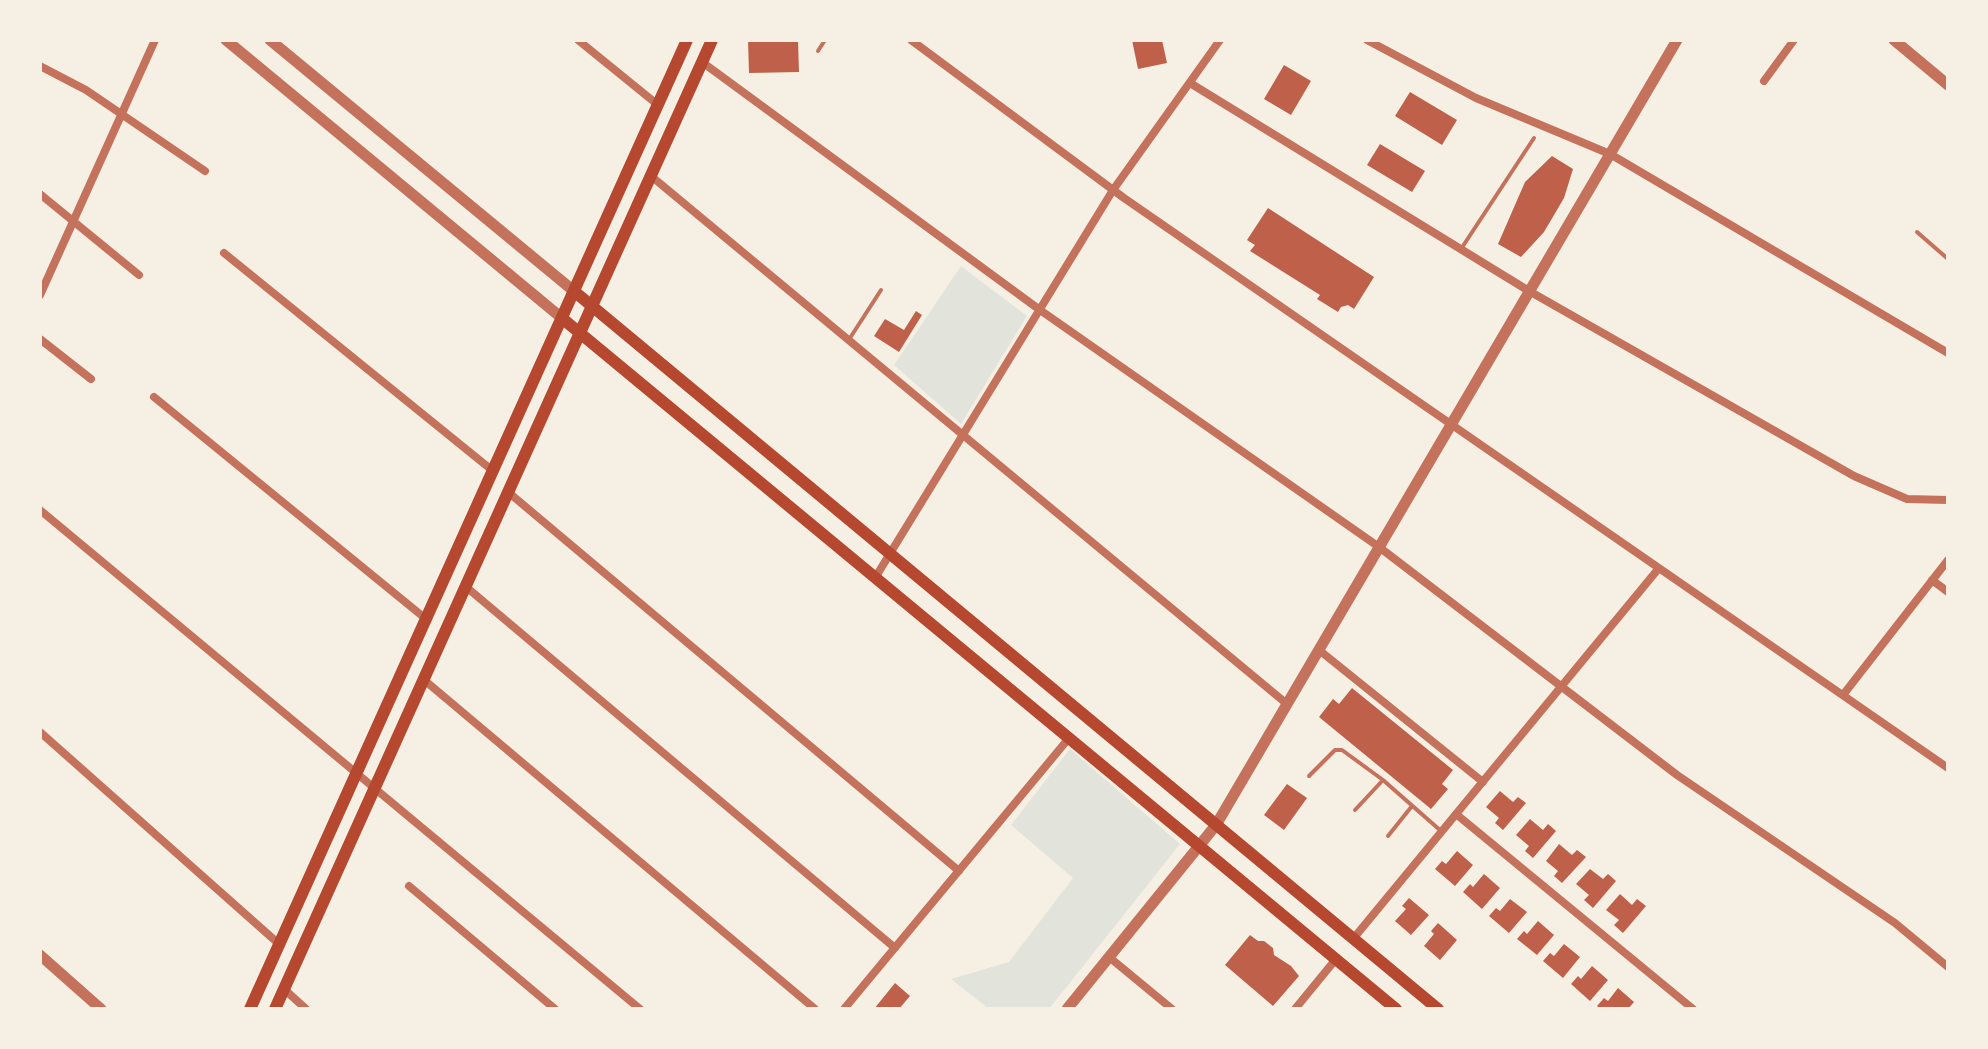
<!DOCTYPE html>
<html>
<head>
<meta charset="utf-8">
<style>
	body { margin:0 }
	#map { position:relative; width:1988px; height:1049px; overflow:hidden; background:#f6efe4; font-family:Barlow,sans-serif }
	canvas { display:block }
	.frame { position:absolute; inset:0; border:42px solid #f6efe4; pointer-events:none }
</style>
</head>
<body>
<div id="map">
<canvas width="1988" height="1049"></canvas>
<div class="frame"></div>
</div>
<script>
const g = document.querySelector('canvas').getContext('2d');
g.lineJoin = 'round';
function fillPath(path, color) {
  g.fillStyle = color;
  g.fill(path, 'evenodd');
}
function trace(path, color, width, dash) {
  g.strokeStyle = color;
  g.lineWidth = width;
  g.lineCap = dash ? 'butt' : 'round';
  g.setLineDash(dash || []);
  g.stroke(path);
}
const green = new Path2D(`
	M 961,266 L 1027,316 L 961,424 L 894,365 Z
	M 1070,749 L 1180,844 L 1049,1009 L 989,1009 L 951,979 L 1009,962 L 1073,878 L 1011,825 Z`);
const building = new Path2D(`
	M 748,40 L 798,40 L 799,72 L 749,73 Z
	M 1132,40 L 1162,40 L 1167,63 L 1138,69 Z
	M 1284,65 L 1311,81 L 1291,115 L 1264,99 Z
	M 1410,92 L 1457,120 L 1442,145 L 1395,116 Z
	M 1380,144 L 1425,171 L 1412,192 L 1367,165 Z
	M 1552,156 L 1573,169 L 1564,198 L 1544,232 L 1521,257 L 1498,244 L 1525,182 Z
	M 1268,208 L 1374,277 L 1354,309 L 1348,305 L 1341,307 L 1338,312 L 1317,299 L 1320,295 L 1250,251 L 1255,245 L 1247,240 Z
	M 916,311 L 922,315 L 899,352 L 874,336 L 885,319 L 904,330 Z
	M 1352,688 L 1453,770 L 1442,784 L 1448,789 L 1431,809 L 1319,717 L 1333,699 L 1339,704 Z
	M 1287,784 L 1307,798 L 1284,830 L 1264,815 Z
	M 1500,791 L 1513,802 L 1518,797 L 1526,803 L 1503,830 L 1495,823 L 1499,818 L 1486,807 Z
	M 1530,819 L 1543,830 L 1548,824 L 1556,831 L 1533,858 L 1525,851 L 1529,846 L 1516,835 Z
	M 1559,844 L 1572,855 L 1577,850 L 1586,857 L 1562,883 L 1554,876 L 1558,871 L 1546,861 Z
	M 1457,851 L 1473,865 L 1455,886 L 1435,869 L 1442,861 L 1446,864 Z
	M 1590,869 L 1603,879 L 1608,874 L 1616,881 L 1593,908 L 1584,900 L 1589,895 L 1576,884 Z
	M 1484,874 L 1500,888 L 1482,909 L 1463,892 L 1470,884 L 1473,887 Z
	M 1620,894 L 1632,905 L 1637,899 L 1646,906 L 1623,933 L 1614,925 L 1619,920 L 1606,910 Z
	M 1409,898 L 1429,915 L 1411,935 L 1395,921 L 1406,909 L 1402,906 Z
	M 1510,899 L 1527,912 L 1509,933 L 1489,916 L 1496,908 L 1500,911 Z
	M 1538,921 L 1554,935 L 1537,955 L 1517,939 L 1524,931 L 1527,934 Z
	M 1438,923 L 1457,940 L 1440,960 L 1424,946 L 1434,934 L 1431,931 Z
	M 1250,935 L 1258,941 L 1264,941 L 1273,948 L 1274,955 L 1291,966 L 1299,976 L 1273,1006 L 1225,965 Z
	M 1564,944 L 1580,957 L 1563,978 L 1543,961 L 1550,953 L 1554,956 Z
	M 1592,966 L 1608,980 L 1590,1001 L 1571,984 L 1578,976 L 1581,979 Z
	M 895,983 L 910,996 L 899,1009 L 874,1009 Z
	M 1618,988 L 1634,1002 L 1628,1009 L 1601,1009 L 1597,1006 L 1604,998 L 1608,1001 Z`);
const service = new Path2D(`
	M 818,51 L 825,40
	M 1917,232 L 1948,259
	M 1461,249 L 1534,138
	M 850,338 L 881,290
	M 1309,776 L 1335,750 L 1342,750 L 1383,780 L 1441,831
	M 1355,810 L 1383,780
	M 1388,836 L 1412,806`);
const minor = new Path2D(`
	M 578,40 L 658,105
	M 911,40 L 1124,198 L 1948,768
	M 1367,40 L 1476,98 L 1610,154 L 1948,353
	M 702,62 L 1040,310 L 1379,547 L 1677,775 L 1895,923 L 1948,967
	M 40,66 L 86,90 L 205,171
	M 1764,81 L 1794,40
	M 1190,83 L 1529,291 L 1854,476 L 1907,499 L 1948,500
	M 651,176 L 1287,704
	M 40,194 L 139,275
	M 224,253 L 493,471
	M 40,295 L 155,40
	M 40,339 L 91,379
	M 154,397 L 426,619
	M 508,492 L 959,871
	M 40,510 L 640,1009
	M 875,578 L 1113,190 L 1220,40
	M 1932,580 L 1948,592
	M 465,586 L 895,948
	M 1319,650 L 1483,782
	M 423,679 L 815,1009
	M 1843,695 L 1948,560
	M 40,732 L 279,944
	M 1456,814 L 1693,1009
	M 409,886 L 555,1009
	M 1353,939 L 1659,568
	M 1109,957 L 1172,1009
	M 284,989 L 306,1009
	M 844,1009 L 1069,738
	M 1295,1009 L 1336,959`);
const tertiary = new Path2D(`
	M 226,40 L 563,319
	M 270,40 L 575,292
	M 1894,40 L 1948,85
	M 40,955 L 101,1009
	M 1067,1009 L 1216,825 L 1677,40`);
const secondary = new Path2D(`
	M 575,292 L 1438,1009
	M 563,319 L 1396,1009
	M 250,1009 L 687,40
	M 275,1009 L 712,40`);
fillPath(green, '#e2e4dc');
fillPath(building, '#bf614a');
trace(service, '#c5725c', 4);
trace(minor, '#c5725c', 8);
trace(tertiary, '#c5725c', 11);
trace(secondary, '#b5482f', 12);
</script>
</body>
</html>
